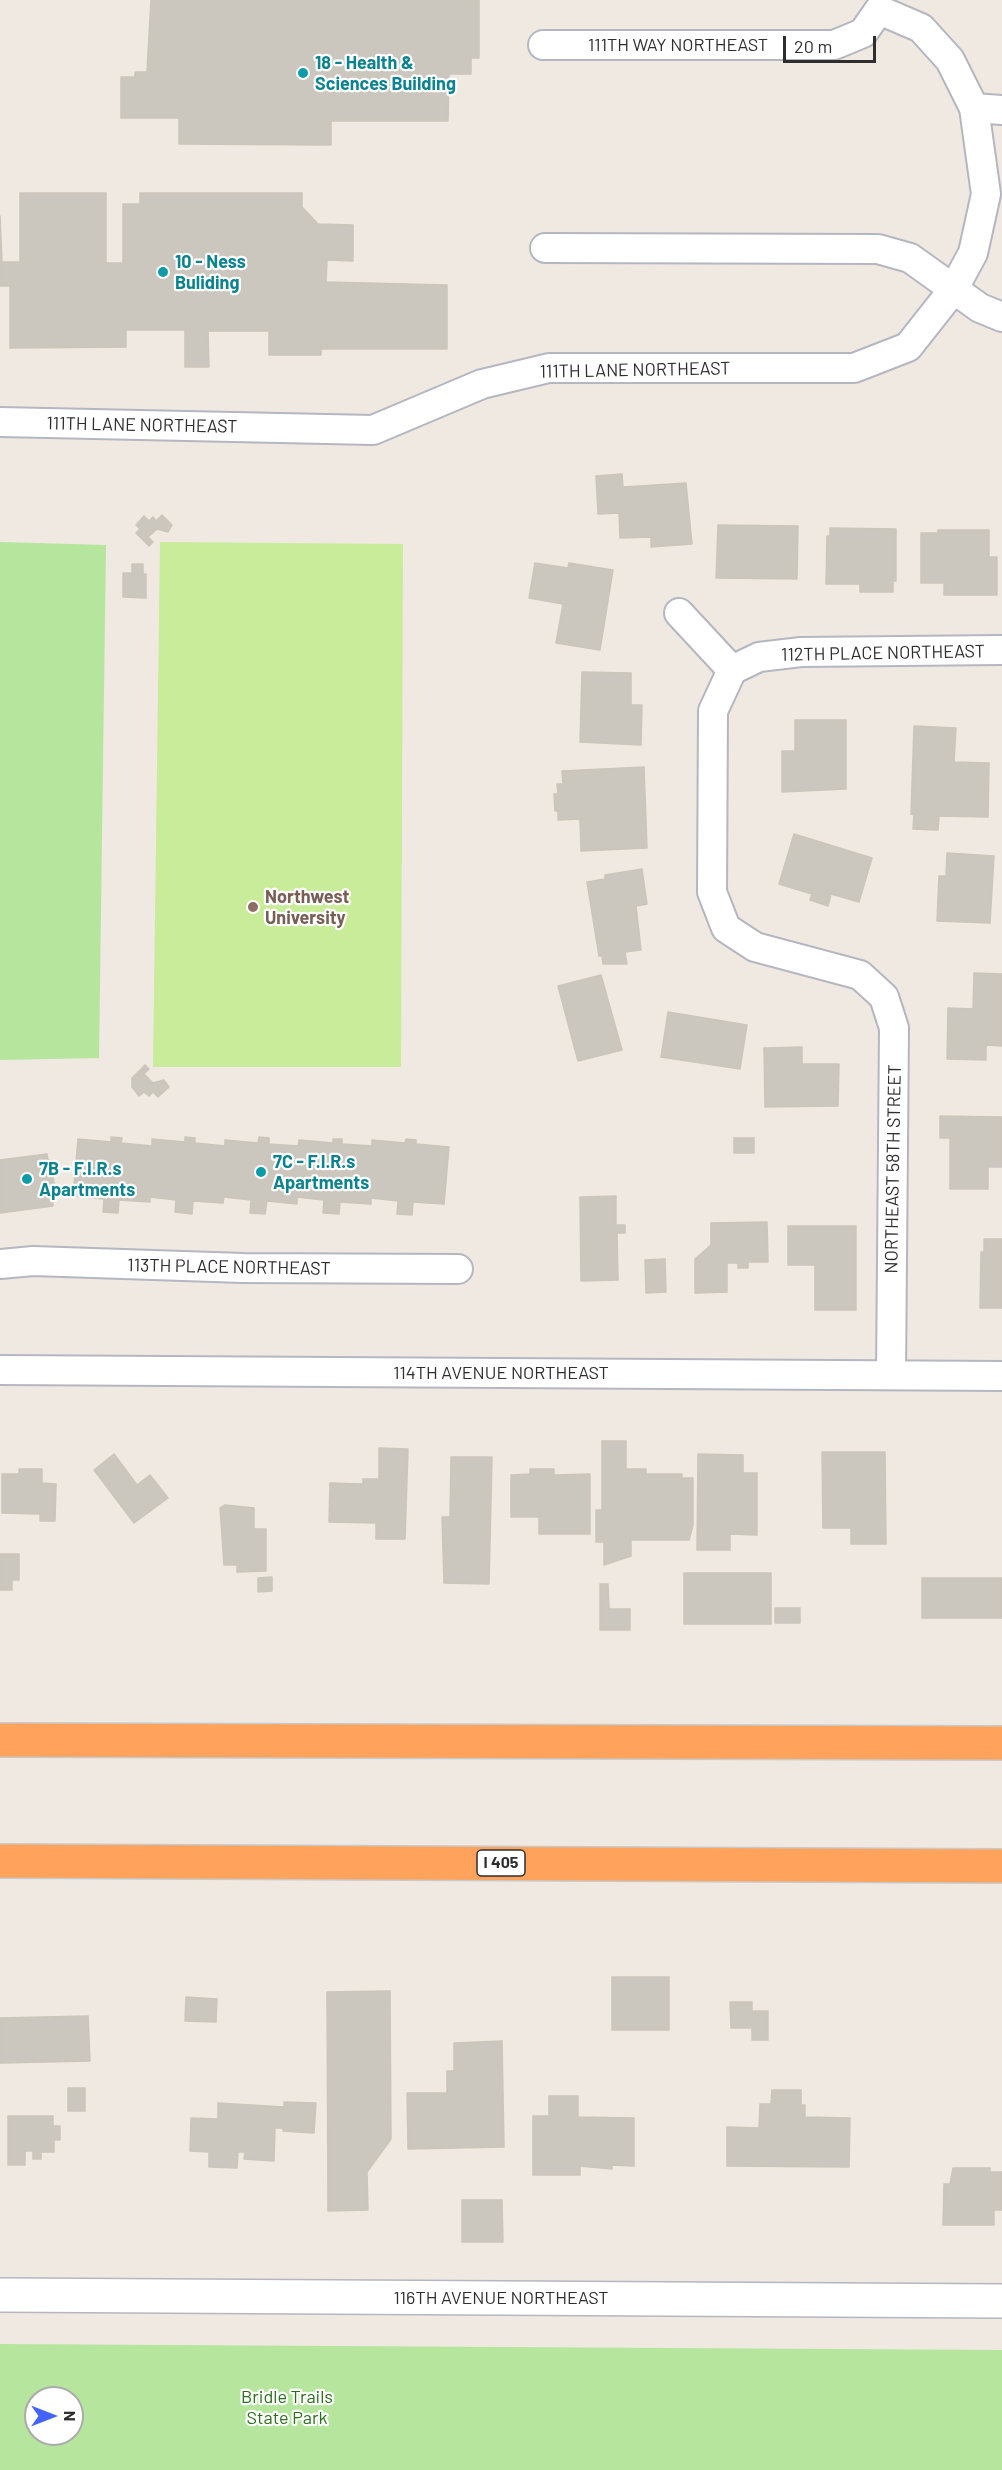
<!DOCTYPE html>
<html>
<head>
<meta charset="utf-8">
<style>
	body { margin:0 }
	#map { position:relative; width:1002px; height:2470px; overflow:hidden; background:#efe9e1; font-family:Barlow,sans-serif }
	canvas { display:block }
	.north { position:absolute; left:24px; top:2386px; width:60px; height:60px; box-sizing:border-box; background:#fff; border:2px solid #ababab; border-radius:50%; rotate:90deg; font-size:16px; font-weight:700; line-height:24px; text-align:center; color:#2e2e2e }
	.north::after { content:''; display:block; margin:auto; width:21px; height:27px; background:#4264fb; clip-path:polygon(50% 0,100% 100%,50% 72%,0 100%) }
	.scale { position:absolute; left:783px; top:36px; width:93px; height:27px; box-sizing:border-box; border:3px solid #2e2e2e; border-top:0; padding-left:8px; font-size:18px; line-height:21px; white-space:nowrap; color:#2e2e2e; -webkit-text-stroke:4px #fff; paint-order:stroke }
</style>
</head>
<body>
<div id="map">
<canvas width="1002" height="2470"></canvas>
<div class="north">N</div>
<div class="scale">20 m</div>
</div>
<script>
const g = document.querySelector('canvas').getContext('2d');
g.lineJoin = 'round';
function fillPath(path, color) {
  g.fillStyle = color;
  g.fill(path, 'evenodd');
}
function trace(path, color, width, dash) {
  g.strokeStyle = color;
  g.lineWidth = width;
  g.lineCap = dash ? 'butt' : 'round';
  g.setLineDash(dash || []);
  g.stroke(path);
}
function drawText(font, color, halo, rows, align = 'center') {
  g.font = font + ' Barlow,sans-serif';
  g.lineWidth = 4.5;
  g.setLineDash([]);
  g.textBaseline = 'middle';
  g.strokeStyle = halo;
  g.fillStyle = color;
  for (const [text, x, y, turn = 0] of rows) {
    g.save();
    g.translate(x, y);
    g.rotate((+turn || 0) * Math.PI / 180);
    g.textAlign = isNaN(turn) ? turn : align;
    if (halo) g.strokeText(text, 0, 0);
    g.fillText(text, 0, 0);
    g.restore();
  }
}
const green = new Path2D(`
	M 0,542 L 106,545 L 99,1058 L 0,1060 Z
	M 0,2344 L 1002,2350 L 1002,2470 L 0,2470 ZM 36,2398 L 72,2398 L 72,2434 L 36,2434 Z`);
const pitch = new Path2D(`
	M 160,542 L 403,544 L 401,1067 L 153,1067 Z`);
const building = new Path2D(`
	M 151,0 L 479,0 L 479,58 L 471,58 L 471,74 L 449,74 L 448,121 L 331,121 L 331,145 L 179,144 L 179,118 L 121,118 L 121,77 L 135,77 L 135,72 L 147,72 Z
	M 20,193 L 106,193 L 106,263 L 123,263 L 123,204 L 140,204 L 140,193 L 302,193 L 302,207 L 318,224 L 353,225 L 353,261 L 327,260 L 326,282 L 447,285 L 447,349 L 321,349 L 321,355 L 269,355 L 269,331 L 208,331 L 209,367 L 185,367 L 185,330 L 126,330 L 126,347 L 10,348 L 10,286 L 0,286 L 0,216 L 2,262 L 20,262 Z
	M 622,474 L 623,487 L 686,483 L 692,544 L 651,547 L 651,537 L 620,538 L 619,513 L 598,514 L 596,476 Z
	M 162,515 L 172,525 L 168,532 L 157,529 L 148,537 L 153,542 L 149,546 L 136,533 L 140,529 L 136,525 L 144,516 L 149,521 L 153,517 L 156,521 Z
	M 718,525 L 798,526 L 797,579 L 716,578 Z
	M 830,528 L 896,529 L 896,581 L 893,581 L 893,592 L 860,592 L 860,584 L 826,584 L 827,536 L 830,536 Z
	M 938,530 L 989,530 L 989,557 L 997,557 L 997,595 L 944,595 L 944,583 L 921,583 L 921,533 L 938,533 Z
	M 535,563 L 568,568 L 569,563 L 613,570 L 600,650 L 556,643 L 563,604 L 529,598 Z
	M 132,564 L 143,564 L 143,574 L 146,574 L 146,598 L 123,597 L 123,573 L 132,573 Z
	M 582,672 L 631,673 L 631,705 L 642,705 L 641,745 L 580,742 Z
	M 795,720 L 846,720 L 846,789 L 782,792 L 782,751 L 795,751 Z
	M 914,726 L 956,728 L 954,762 L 989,763 L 988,817 L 939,816 L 938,830 L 913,829 L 914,815 L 911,814 Z
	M 644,767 L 647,848 L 581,851 L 580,819 L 558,820 L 558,811 L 555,811 L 554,794 L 558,794 L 557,784 L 563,784 L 562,771 Z
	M 794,834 L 872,858 L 859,902 L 831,894 L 828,906 L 810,900 L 812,894 L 779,884 Z
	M 947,853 L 994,856 L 990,923 L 937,921 L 939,876 L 946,876 Z
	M 642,869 L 647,904 L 636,906 L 641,950 L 625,952 L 627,964 L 603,964 L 602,956 L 599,956 L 587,882 L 605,879 L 605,875 Z
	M 974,973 L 1002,974 L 1002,1046 L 986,1045 L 986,1060 L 947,1059 L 948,1008 L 973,1009 Z
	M 601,975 L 622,1050 L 578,1061 L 558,986 Z
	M 668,1012 L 747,1025 L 740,1069 L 661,1057 Z
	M 802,1047 L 802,1064 L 839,1064 L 838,1106 L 765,1107 L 764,1048 Z
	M 145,1065 L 149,1069 L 144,1074 L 153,1083 L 164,1080 L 169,1087 L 158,1097 L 153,1092 L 149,1096 L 144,1092 L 139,1096 L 132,1087 L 132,1078 Z
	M 940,1116 L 1002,1117 L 1002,1167 L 988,1167 L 988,1189 L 950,1189 L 950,1138 L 940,1138 Z
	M 111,1137 L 122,1138 L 121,1143 L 152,1146 L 152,1139 L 185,1142 L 185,1137 L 195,1138 L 195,1143 L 225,1146 L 225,1140 L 258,1143 L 259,1137 L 269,1138 L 269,1144 L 298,1146 L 299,1140 L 333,1143 L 333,1139 L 342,1139 L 342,1144 L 372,1146 L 372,1140 L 405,1143 L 406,1139 L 416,1140 L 416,1144 L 449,1147 L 444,1204 L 413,1202 L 412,1215 L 397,1214 L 398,1201 L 371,1198 L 371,1204 L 340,1202 L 339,1214 L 323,1213 L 324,1200 L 297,1197 L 297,1204 L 267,1201 L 265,1214 L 250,1213 L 251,1200 L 224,1197 L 223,1203 L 193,1201 L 192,1214 L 175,1212 L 176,1200 L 150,1197 L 150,1202 L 119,1200 L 118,1213 L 103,1212 L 104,1199 L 73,1196 L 78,1139 L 111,1142 Z
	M 734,1138 L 754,1138 L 754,1153 L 734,1153 Z
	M 47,1154 L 48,1160 L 51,1160 L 56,1198 L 53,1199 L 53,1206 L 0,1213 L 0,1160 Z
	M 616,1196 L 616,1225 L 625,1225 L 625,1233 L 617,1233 L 618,1280 L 581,1281 L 580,1197 Z
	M 767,1222 L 768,1262 L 748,1262 L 748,1268 L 738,1268 L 738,1263 L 727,1263 L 727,1292 L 695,1293 L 695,1259 L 711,1245 L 711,1223 Z
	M 788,1226 L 856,1226 L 856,1310 L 815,1310 L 815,1265 L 788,1265 Z
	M 984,1239 L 1002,1239 L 1002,1308 L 980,1308 L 981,1252 L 984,1252 Z
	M 665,1259 L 666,1292 L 646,1293 L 645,1260 Z
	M 602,1441 L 626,1441 L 626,1469 L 646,1469 L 646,1474 L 682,1474 L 682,1478 L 693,1478 L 693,1525 L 689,1540 L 631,1540 L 631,1556 L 604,1565 L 604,1542 L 596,1542 L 596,1510 L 602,1510 Z
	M 379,1448 L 408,1449 L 405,1539 L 376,1539 L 376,1523 L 329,1522 L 330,1483 L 363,1484 L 363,1479 L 379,1479 Z
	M 822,1452 L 885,1452 L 886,1544 L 851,1544 L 851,1528 L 823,1528 Z
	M 114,1454 L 137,1485 L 150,1475 L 168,1498 L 134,1523 L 94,1470 Z
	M 698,1454 L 743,1455 L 743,1473 L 757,1473 L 757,1535 L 730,1534 L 730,1550 L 697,1550 Z
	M 451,1457 L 492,1457 L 489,1584 L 444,1583 L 442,1517 L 450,1517 Z
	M 19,1469 L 42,1469 L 42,1483 L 56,1484 L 55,1521 L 40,1521 L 40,1514 L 2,1513 L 2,1474 L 19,1474 Z
	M 530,1469 L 554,1469 L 554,1475 L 590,1474 L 590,1534 L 539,1534 L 539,1517 L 511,1517 L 511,1475 L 530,1474 Z
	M 225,1505 L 254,1508 L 254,1529 L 266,1529 L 266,1571 L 237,1572 L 237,1565 L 224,1565 L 220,1508 Z
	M 0,1554 L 19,1554 L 19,1580 L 12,1580 L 12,1590 L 0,1590 Z
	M 684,1573 L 771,1573 L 771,1624 L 684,1624 Z
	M 272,1577 L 272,1591 L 258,1592 L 258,1578 Z
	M 922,1578 L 1002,1578 L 1002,1618 L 922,1618 Z
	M 600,1584 L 608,1584 L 609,1609 L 630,1609 L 630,1630 L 600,1630 Z
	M 775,1608 L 800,1608 L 800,1623 L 775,1623 Z
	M 612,1977 L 669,1977 L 669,2030 L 612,2030 Z
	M 390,1991 L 391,2139 L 367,2172 L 368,2210 L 328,2211 L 327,1992 Z
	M 186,1997 L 217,1999 L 216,2022 L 185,2021 Z
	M 730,2002 L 752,2002 L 752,2011 L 768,2011 L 768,2040 L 752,2040 L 752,2028 L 731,2028 Z
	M 88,2016 L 90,2061 L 0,2063 L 0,2018 Z
	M 502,2041 L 504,2147 L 408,2149 L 407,2093 L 447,2093 L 447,2071 L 454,2071 L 454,2043 Z
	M 68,2088 L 85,2088 L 85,2111 L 68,2111 Z
	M 772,2090 L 801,2090 L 801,2105 L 805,2105 L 805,2117 L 850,2118 L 849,2167 L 727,2166 L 727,2127 L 759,2128 L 760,2104 L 771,2104 Z
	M 549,2096 L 578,2096 L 578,2117 L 634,2118 L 634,2166 L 612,2165 L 612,2169 L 580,2166 L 580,2175 L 533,2175 L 533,2116 L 549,2116 Z
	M 284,2102 L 316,2103 L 314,2133 L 283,2131 L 283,2128 L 275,2128 L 274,2161 L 244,2159 L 245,2152 L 238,2152 L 237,2168 L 209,2167 L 209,2152 L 190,2151 L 191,2118 L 218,2119 L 218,2103 L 284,2107 Z
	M 8,2116 L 53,2116 L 53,2126 L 60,2126 L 60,2140 L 54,2140 L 54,2152 L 41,2152 L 41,2159 L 33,2159 L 33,2151 L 25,2151 L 25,2165 L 8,2165 Z
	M 953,2168 L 990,2168 L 990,2172 L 1002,2172 L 1002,2210 L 994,2210 L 994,2225 L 943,2225 L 944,2184 L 950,2184 Z
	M 462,2200 L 502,2200 L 503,2242 L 462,2242 Z`);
const street = new Path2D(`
	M 543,45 L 834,45 L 863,33 L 879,10 L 921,28 L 950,60 L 974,108 L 1002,110
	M 545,248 L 878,249 L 910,258 L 980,308 L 1002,317
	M 0,422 L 373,430 L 482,384 L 549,368 L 854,368 L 908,347 L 953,290 L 973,253 L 986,194 L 974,108
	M 679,613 L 732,670
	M 732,670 L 713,711 L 712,892 L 726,928 L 755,947 L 860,975 L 884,997 L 894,1028 L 891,1375
	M 732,670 L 759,657 L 801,652 L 1002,650
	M 0,1264 L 33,1261 L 243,1268 L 458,1269
	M 0,1370 L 1002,1376`);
const secondary = new Path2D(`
	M 0,2295 L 1002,2301`);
const highway = new Path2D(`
	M 0,1740 L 1002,1743
	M 0,1861 L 1002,1866`);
const markers = [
	[303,73,6,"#0f9aa8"],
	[163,272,6,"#0f9aa8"],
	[253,907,6,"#8d6e63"],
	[261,1172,6,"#0f9aa8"],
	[27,1179,6,"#0f9aa8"]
];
const shields = [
	[501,1863,48]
];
const shieldNames = [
	["I 405",501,1863]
];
const streetNames = [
	["111TH WAY NORTHEAST",678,45],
	["111TH LANE NORTHEAST",635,370,-1],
	["111TH LANE NORTHEAST",142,425,1],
	["112TH PLACE NORTHEAST",883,653,-1],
	["NORTHEAST 58TH STREET",893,1169,-89],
	["113TH PLACE NORTHEAST",229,1267,1],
	["114TH AVENUE NORTHEAST",501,1373],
	["116TH AVENUE NORTHEAST",501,2298]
];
const cultureNames = [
	["18 - Health &",315,63],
	["Sciences Building",315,84],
	["10 - Ness",175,262],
	["Buliding",175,283],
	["7C - F.I.R.s",273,1162],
	["Apartments",273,1183],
	["7B - F.I.R.s",39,1169],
	["Apartments",39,1190]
];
const educationNames = [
	["Northwest",265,897],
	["University",265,918]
];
const parkNames = [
	["Bridle Trails",287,2397],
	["State Park",287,2418]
];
fillPath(green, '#b6e59e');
fillPath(pitch, '#c9ec9a');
fillPath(building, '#cbc7bf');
trace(building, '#cbc5ba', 1.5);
trace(street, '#b4b7c1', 32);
trace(secondary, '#b4b7c1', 36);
trace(highway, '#c9c9c9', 36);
trace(street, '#fff', 28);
trace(secondary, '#fff', 33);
trace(highway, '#ffa35c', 33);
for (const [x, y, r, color] of markers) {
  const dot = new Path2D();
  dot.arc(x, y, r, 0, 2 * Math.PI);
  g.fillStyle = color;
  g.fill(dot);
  trace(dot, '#fff', 2);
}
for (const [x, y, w] of shields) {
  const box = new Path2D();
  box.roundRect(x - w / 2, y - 13, w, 26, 4.5);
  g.fillStyle = '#fff';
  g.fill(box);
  trace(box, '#2e2e2e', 1.5);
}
drawText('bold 16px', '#2e2e2e', null, shieldNames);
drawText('18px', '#2e2e2e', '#fff', streetNames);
drawText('bold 18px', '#0d838f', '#fff', cultureNames, 'left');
drawText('bold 18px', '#785e54', '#fff', educationNames, 'left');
drawText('18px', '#2c6e1b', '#fff', parkNames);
</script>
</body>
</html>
